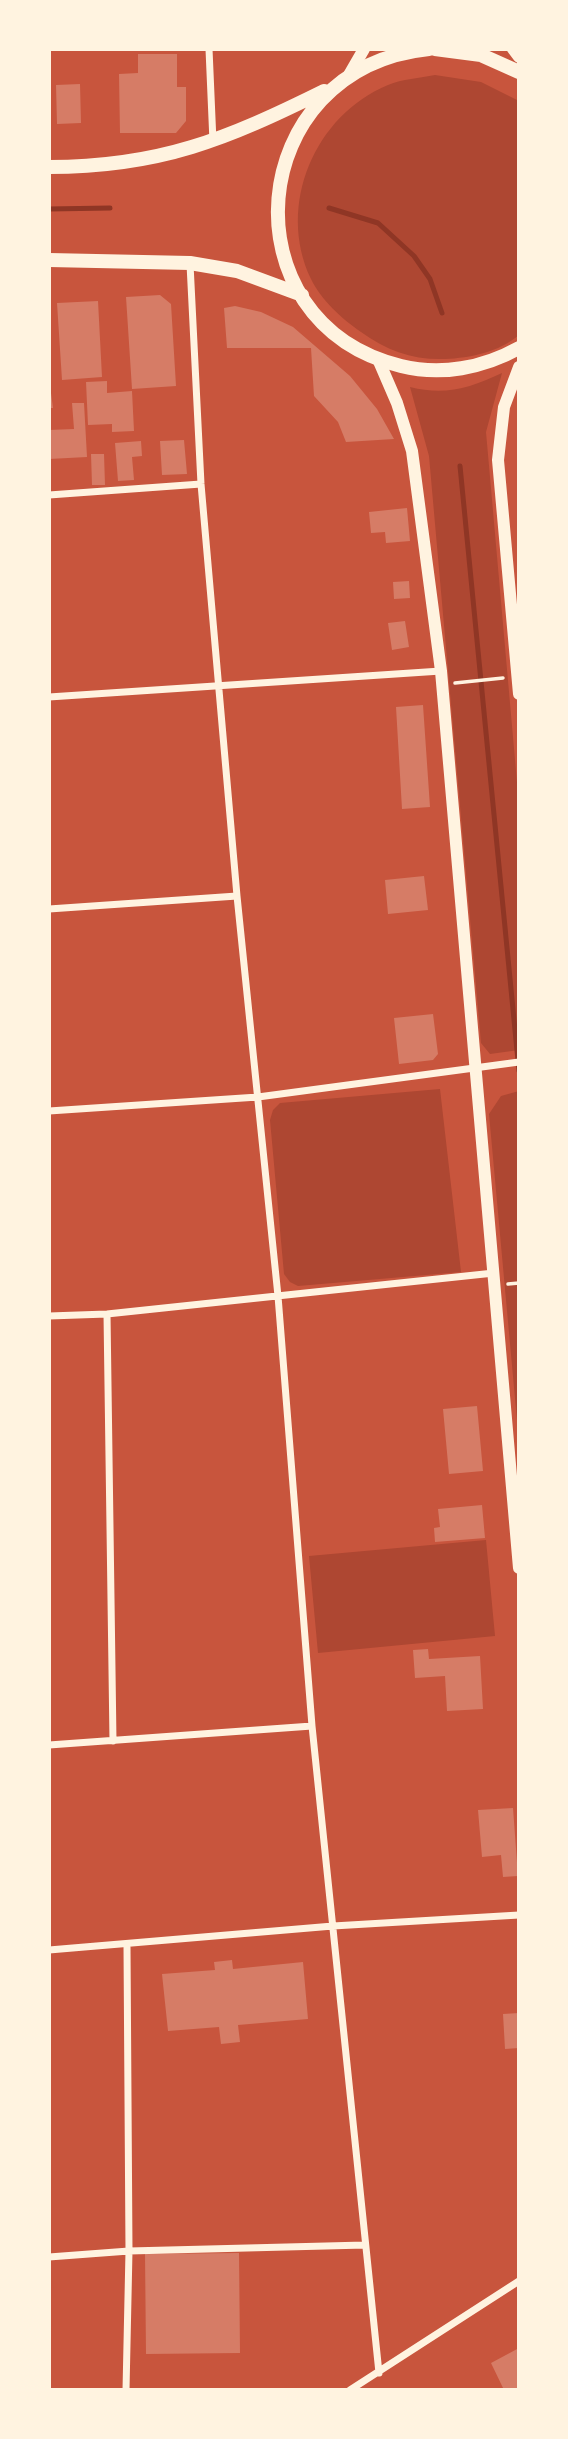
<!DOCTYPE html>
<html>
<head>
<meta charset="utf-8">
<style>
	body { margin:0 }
	#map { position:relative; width:568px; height:2439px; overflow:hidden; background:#c8553d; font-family:"Playfair Display",serif }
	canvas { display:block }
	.frame { position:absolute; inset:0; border:51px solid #fff3e0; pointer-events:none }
</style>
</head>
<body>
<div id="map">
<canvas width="568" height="2439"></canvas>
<div class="frame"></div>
</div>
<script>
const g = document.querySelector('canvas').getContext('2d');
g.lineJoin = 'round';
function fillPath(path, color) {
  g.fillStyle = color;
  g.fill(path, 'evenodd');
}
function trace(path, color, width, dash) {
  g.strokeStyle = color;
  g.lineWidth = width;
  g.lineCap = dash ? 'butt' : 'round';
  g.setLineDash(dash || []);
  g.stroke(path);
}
const green = new Path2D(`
	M 435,75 L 481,82 L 519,101 L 519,335 C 499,352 470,358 445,359 C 413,360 387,351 361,332 C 342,319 321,300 311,279 C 276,205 315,115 388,85 C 402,79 420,78 435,75 Z
	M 502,373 L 486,432 L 519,805 L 519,1050 L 490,1054 L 481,1043 L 429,456 L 410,387 C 445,396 470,388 502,373 Z
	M 440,1089 L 461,1272 L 298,1286 L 290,1282 L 284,1274 L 270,1120 L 273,1110 L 280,1103 Z
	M 519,1091 L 519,1442 L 489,1114 L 501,1096 Z
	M 486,1540 L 495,1636 L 318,1653 L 309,1556 Z`);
const stream = new Path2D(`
	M 329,208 L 378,223 L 414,256 L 430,279 L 442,313
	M 49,209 L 110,208
	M 460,466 L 519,1071`);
const building = new Path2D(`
	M 138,54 L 177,54 L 177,87 L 186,87 L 186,121 L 176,133 L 120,133 L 119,74 L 138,73 Z
	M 80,84 L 81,123 L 57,124 L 56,85 Z
	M 160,295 L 171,304 L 176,386 L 132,389 L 126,297 Z
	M 98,301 L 102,377 L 62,380 L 57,303 Z
	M 235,306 L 261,312 L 293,327 L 350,376 L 377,409 L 394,439 L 346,442 L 338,422 L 314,396 L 311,348 L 227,348 L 224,308 Z
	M 49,378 L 53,408 L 49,408 Z
	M 107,381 L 107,393 L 132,391 L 134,431 L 112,432 L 112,424 L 88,425 L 86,382 Z
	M 72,403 L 84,403 L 87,457 L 49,459 L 49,430 L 74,429 Z
	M 184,440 L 187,474 L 162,475 L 160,441 Z
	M 141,441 L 142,456 L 132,457 L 134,480 L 118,481 L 115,443 Z
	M 91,454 L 104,454 L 105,485 L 92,485 Z
	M 407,508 L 410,541 L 386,543 L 385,532 L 371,533 L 369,512 Z
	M 409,581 L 410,598 L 394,599 L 393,582 Z
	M 405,621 L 409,647 L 392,650 L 388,623 Z
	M 423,705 L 430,807 L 402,809 L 396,707 Z
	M 424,876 L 428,910 L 388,914 L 385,880 Z
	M 433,1014 L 438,1054 L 433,1060 L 399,1064 L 394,1018 Z
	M 477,1406 L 483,1471 L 449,1474 L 443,1409 Z
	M 482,1505 L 485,1538 L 435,1542 L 434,1528 L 440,1527 L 438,1509 Z
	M 428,1649 L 429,1659 L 480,1656 L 483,1709 L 447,1711 L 445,1676 L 415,1678 L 413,1650 Z
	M 513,1808 L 518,1876 L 503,1877 L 501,1855 L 482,1857 L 478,1810 Z
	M 232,1960 L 233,1969 L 303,1962 L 308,2019 L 238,2025 L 240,2042 L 221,2044 L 219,2027 L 168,2031 L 162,1974 L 215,1970 L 214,1962 Z
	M 519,2013 L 519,2048 L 505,2049 L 503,2014 Z
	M 239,2253 L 240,2353 L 146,2354 L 145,2254 Z
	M 519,2348 L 519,2390 L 504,2390 L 491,2363 Z`);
const path = new Path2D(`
	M 455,683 L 503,678
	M 508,1284 L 519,1283`);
const minor = new Path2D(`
	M 209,49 L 213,142
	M 190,264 L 201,484 L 237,896 L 278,1296 L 312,1726 L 379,2373
	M 49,495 L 201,484
	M 49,697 L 441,671
	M 49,909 L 237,896
	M 49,1111 L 258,1097 L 519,1062
	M 107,1314 L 113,1741
	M 49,1316 L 107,1314 L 494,1273
	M 49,1745 L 312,1726
	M 49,1950 L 333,1926 L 519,1915
	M 49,2257 L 129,2251 L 365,2245
	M 126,2390 L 129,2251 L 127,1946
	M 350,2390 L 519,2281`);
const secondary = new Path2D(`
	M 513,49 L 519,57
	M 349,75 L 364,49
	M 378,359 L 397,403 L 412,451 L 441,671 L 519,1568
	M 519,367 L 504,407 L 498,460 L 519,694`);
const trunk = new Path2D(`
	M 429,49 C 243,68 223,322 401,366 C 441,376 483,368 519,348
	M 435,49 L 481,55 L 519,72
	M 49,167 C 160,167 227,139 324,91
	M 49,260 L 190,263 L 237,271 L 302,295`);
fillPath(green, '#ae4732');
trace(stream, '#8f3625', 5);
fillPath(building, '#d67c66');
trace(path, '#fff3e0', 3.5);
trace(minor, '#fff3e0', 7);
trace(secondary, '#fff3e0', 12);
trace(trunk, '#fff3e0', 14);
</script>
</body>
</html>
